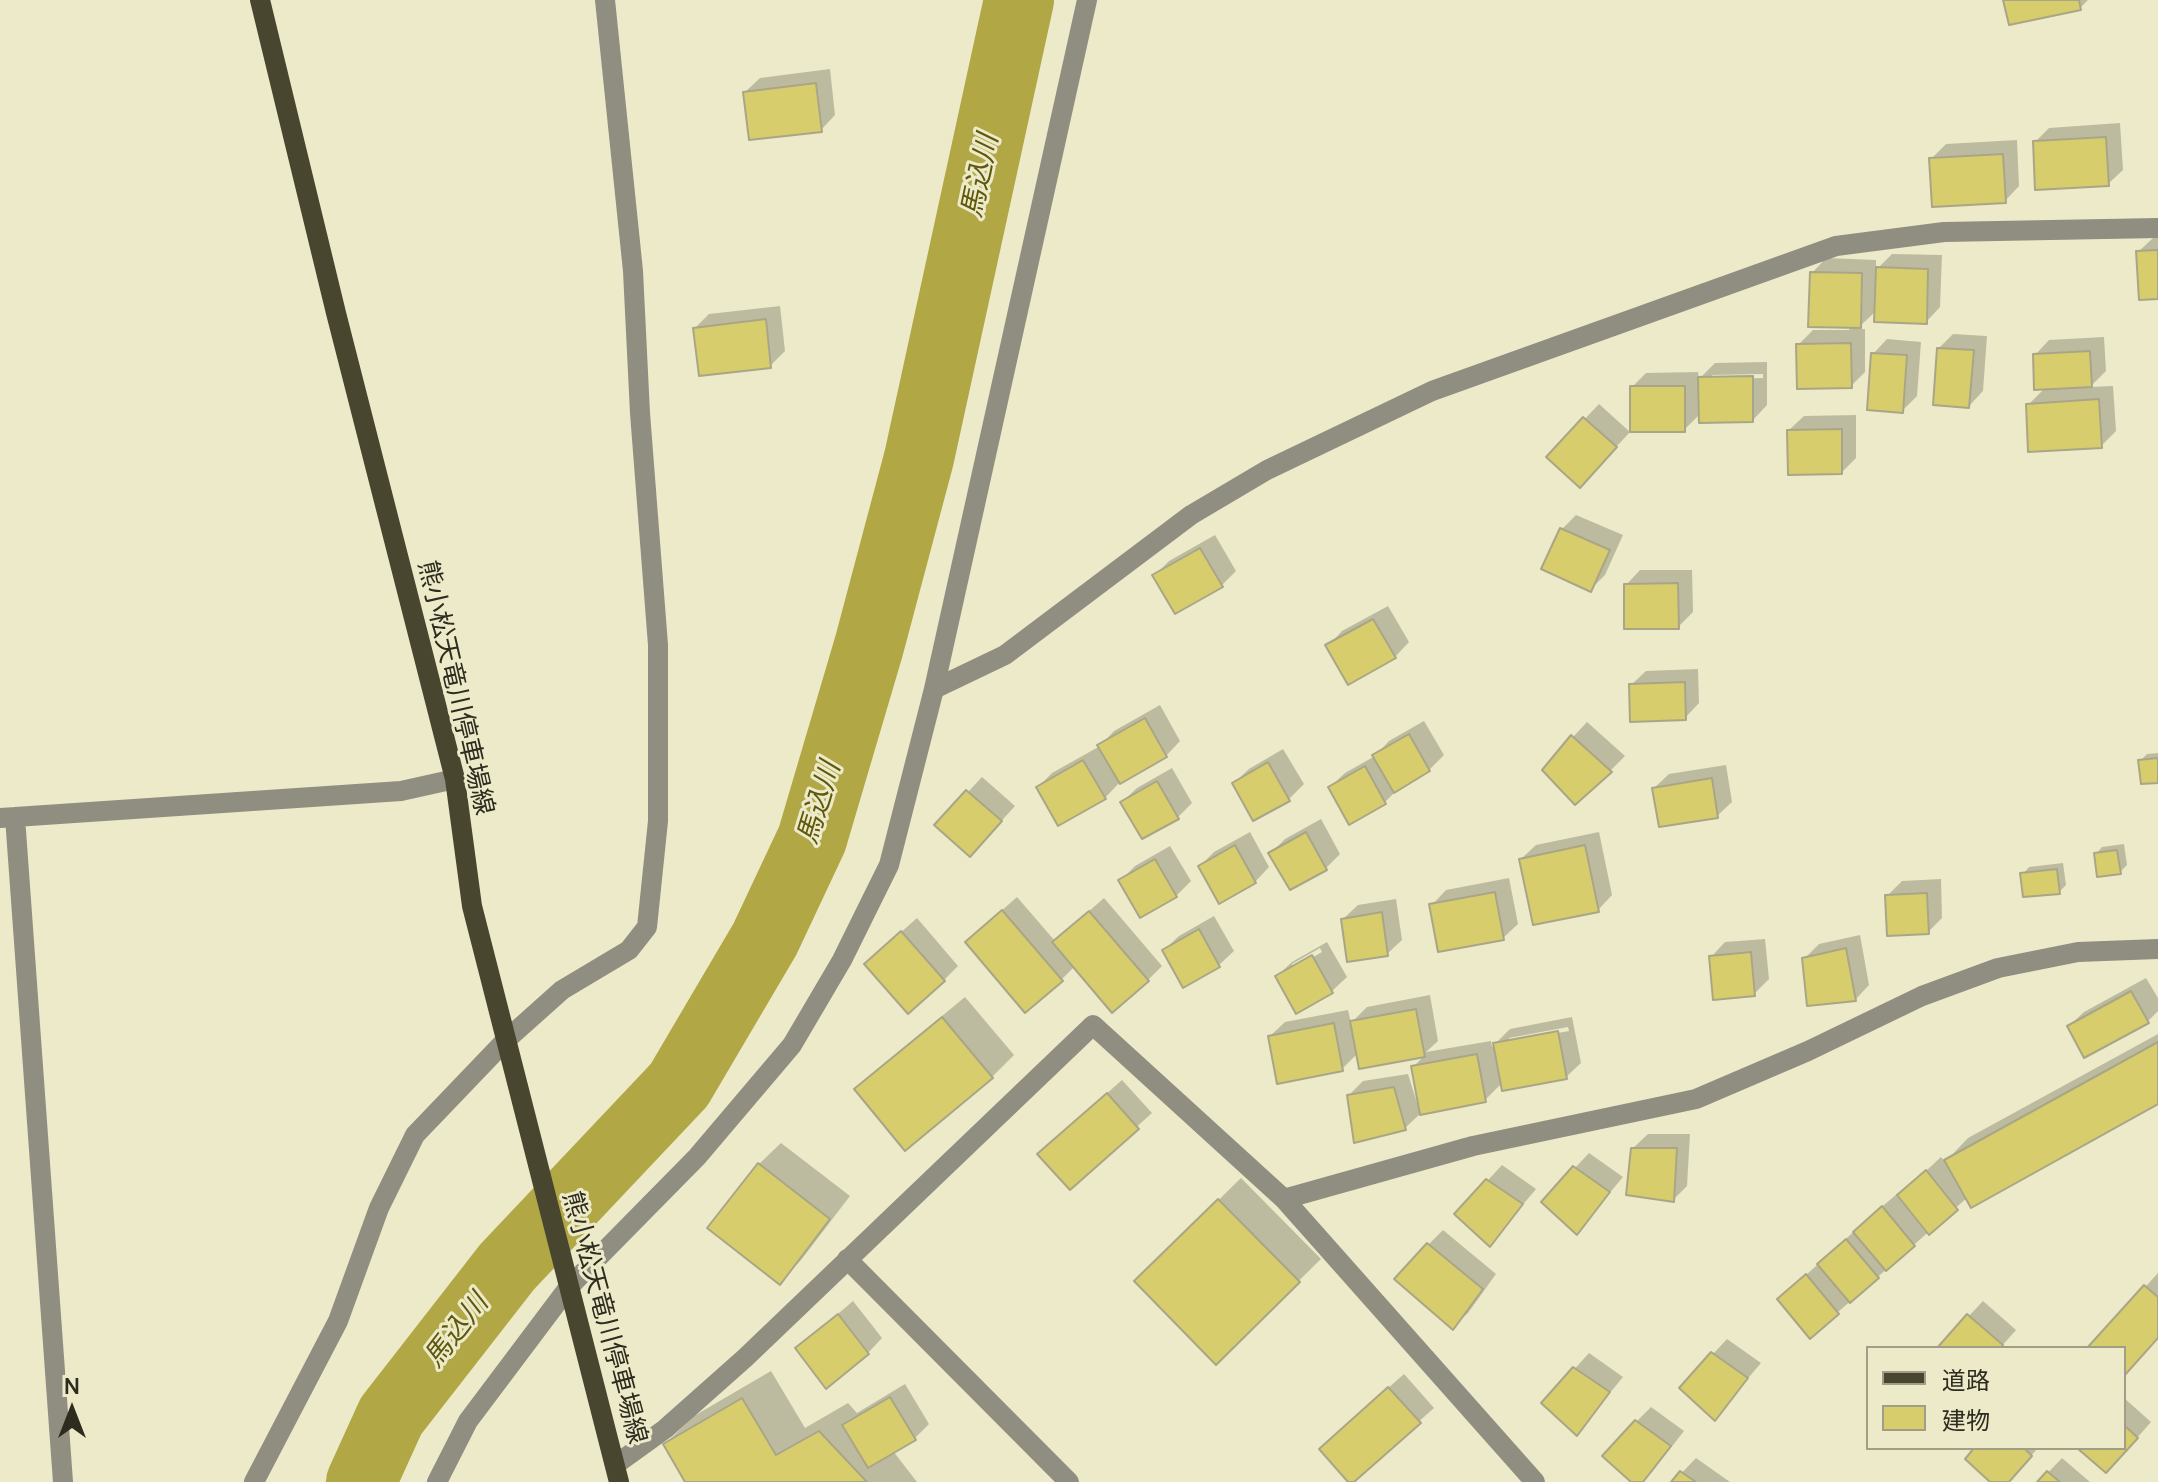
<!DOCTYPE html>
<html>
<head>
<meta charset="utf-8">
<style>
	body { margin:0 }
	#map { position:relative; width:2158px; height:1482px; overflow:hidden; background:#eceac9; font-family:Manrope,"Noto Sans JP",sans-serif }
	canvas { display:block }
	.legend { position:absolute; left:1866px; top:1346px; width:260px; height:104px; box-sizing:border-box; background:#eceac9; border:2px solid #a09e85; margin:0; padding:10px 14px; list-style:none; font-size:24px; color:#2d2c1f }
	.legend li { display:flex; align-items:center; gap:16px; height:40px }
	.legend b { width:40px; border:2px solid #a09e85 }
	.north { position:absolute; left:32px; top:1370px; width:80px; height:80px; -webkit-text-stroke:6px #eceac9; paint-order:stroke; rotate:0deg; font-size:22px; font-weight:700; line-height:32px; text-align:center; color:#2d2c1f }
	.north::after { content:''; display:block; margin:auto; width:28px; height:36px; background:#2d2c1f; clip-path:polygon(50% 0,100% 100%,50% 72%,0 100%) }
</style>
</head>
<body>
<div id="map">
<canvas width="2158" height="1482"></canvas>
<ul class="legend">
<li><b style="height:10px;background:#48462f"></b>道路</li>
<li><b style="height:22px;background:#d7cd6c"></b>建物</li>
</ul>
<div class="north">N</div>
</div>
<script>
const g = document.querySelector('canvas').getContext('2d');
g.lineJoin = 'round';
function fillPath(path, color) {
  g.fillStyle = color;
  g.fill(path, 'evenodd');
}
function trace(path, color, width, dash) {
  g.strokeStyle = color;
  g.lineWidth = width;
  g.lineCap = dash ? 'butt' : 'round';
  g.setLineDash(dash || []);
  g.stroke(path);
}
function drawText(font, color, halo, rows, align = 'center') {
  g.font = font + ' Manrope,"Noto Sans JP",sans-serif';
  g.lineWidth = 6;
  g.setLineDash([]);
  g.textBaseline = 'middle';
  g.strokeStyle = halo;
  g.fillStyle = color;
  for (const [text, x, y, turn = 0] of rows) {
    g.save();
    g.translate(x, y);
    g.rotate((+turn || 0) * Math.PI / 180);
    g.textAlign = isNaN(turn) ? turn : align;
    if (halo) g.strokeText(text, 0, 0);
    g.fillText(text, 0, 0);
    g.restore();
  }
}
const shadow = new Path2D(`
	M 2005,0 L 2088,0 L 2080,8 Z
	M 830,69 L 835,115 L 821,130 L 745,92 L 760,78 Z
	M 2120,123 L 2123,170 L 2108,184 L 2035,142 L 2049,128 Z
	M 2017,140 L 2019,186 L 2005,201 L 1931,159 L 1946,144 Z
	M 2158,237 L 2158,297 L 2138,252 L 2153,238 Z
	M 1892,254 L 1942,255 L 1940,307 L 1926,322 L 1877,310 L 1857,329 L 1865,329 L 1865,372 L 1851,386 L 1798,345 L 1813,330 L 1849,330 L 1850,326 L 1812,273 L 1826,258 L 1876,260 L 1876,270 Z
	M 780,306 L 785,351 L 770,366 L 695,328 L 709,314 Z
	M 1953,334 L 1987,336 L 1983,391 L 1969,406 L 1939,348 Z
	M 2104,337 L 2106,371 L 2090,387 L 2113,386 L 2116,431 L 2101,446 L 2028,405 L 2045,388 L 2035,355 L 2049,340 Z
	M 1887,339 L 1921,342 L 1917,396 L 1902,411 L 1873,354 Z
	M 1767,362 L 1767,405 L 1753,420 L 1700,414 L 1684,430 L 1632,387 L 1646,373 L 1698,372 L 1699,379 L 1715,363 ZM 1763,374 L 1763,378 L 1712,379 L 1712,375 Z
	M 1599,404 L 1630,432 L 1594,471 L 1549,457 Z
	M 1856,415 L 1856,458 L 1842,472 L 1789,430 L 1804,416 Z
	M 1576,515 L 1623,535 L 1605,575 L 1591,589 L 1562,529 Z
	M 1215,535 L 1236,571 L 1221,586 L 1155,575 L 1169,561 Z
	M 1640,570 L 1692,570 L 1693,612 L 1678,627 L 1626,585 Z
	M 1388,606 L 1409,642 L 1395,657 L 1328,646 L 1342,631 Z
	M 1698,669 L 1699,703 L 1685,718 L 1631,685 L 1646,671 Z
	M 1160,705 L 1180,741 L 1166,756 L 1119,783 L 1105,798 L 1038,787 L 1052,773 L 1100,746 L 1114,731 Z
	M 1424,721 L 1444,755 L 1429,770 L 1399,788 L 1385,802 L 1350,822 L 1330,787 L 1345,773 L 1375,756 L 1389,741 Z
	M 1587,722 L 1625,756 L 1610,771 L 1573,737 Z
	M 1283,749 L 1304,784 L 1289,799 L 1254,819 L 1234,783 L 1249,769 Z
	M 2158,753 L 2158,781 L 2140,761 L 2147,754 Z
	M 1726,765 L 1732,802 L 1717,816 L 1654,788 L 1669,774 Z
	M 1172,768 L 1192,803 L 1178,817 L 1122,802 L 1137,788 Z
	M 982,777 L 1015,806 L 984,840 L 937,825 Z
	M 1321,819 L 1340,854 L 1326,868 L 1271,853 L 1285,839 Z
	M 1250,832 L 1269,867 L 1255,882 L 1200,866 L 1214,852 Z
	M 1599,832 L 1612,895 L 1598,910 L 1521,859 L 1536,845 Z
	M 2124,844 L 2127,865 L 2120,872 L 2096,854 L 2102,847 Z
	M 1170,846 L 1191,881 L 1176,896 L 1121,880 L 1135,866 Z
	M 2063,863 L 2066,885 L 2059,892 L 2023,874 L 2029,867 Z
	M 1509,878 L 1518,924 L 1503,938 L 1432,905 L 1446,890 Z
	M 1941,879 L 1942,918 L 1928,932 L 1887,896 L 1902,881 Z
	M 1017,897 L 1055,941 L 1104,898 L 1162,966 L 1148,980 L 1075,966 L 1061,980 L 982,928 Z
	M 1396,899 L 1402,940 L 1387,954 L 1343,919 L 1358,905 Z
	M 1214,916 L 1234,951 L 1219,965 L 1184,985 L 1164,950 L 1179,936 Z
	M 917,918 L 958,966 L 944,980 L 881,950 Z
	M 1860,935 L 1869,985 L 1855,1000 L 1804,959 L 1819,944 Z
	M 1765,939 L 1769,979 L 1754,994 L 1711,957 L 1725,942 Z
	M 1327,942 L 1347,977 L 1332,991 L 1297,1011 L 1277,976 L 1292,962 ZM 1320,948 L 1322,952 L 1292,969 L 1292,964 Z
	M 2146,978 L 2158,998 L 2158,1011 L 2148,1021 L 2085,1056 L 2069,1026 L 2084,1012 Z
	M 1430,995 L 1438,1041 L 1426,1052 L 1491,1041 L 1492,1047 L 1510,1029 L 1572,1017 L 1581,1063 L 1566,1077 L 1502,1083 L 1485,1100 L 1420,1114 L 1405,1128 L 1349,1095 L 1363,1081 L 1408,1074 L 1417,1103 L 1420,1103 L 1413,1067 L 1425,1055 L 1361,1067 L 1358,1053 L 1342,1069 L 1270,1036 L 1285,1022 L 1348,1010 L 1351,1023 L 1367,1007 ZM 1568,1027 L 1569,1031 L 1509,1042 L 1509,1038 Z
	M 965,997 L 1014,1055 L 992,1077 L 857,1089 L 879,1068 Z
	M 2158,1034 L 2158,1102 L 1968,1197 L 1811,1336 L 1795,1285 L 1870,1217 L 1898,1193 L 1900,1195 L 1941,1157 L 1945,1162 L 1968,1138 Z
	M 1122,1080 L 1152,1113 L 1070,1187 L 1054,1140 Z
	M 1648,1134 L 1690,1134 L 1687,1186 L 1673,1200 L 1633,1148 Z
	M 781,1143 L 850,1196 L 801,1260 L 780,1282 L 759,1164 Z
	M 1589,1153 L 1623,1177 L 1577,1232 L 1575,1168 Z
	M 1502,1165 L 1536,1189 L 1490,1244 L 1457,1214 Z
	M 1241,1178 L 1321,1259 L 1216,1362 L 1136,1281 Z
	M 1443,1230 L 1496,1274 L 1468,1313 L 1453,1327 L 1428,1245 Z
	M 2158,1273 L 2158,1337 L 2124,1373 L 2124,1348 L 2090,1348 Z
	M 853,1301 L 882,1338 L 868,1353 L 797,1349 Z
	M 1983,1301 L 2016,1330 L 2000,1348 L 1939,1348 Z
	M 1727,1339 L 1761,1363 L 1714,1418 L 1713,1354 Z
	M 1589,1353 L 1623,1377 L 1577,1433 L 1544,1403 Z
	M 771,1371 L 805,1428 L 848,1403 L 857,1413 L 905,1384 L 929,1424 L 914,1439 L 893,1451 L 917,1482 L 687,1482 L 665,1444 L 694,1416 Z
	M 1404,1374 L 1434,1408 L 1351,1482 L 1336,1434 Z
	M 2124,1398 L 2151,1422 L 2121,1456 L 2081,1448 L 2124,1448 Z
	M 1651,1407 L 1684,1431 L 1652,1472 L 1642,1482 L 1634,1482 L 1636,1422 Z
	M 1977,1448 L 2038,1448 L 2007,1482 L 1993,1482 Z
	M 1696,1458 L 1730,1482 L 1673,1482 Z
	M 2062,1458 L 2090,1482 L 2039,1482 Z`);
const river = new Path2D(`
	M 361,1482 L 391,1416 L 507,1267 L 679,1085 L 765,939 L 812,839 L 869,646 L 919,458 L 1019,0`);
const building = new Path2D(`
	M 2003,0 L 2079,0 L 2081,10 L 2009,25 Z
	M 816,83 L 822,132 L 749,140 L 743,92 Z
	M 2106,137 L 2109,186 L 2035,190 L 2033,141 Z
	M 2003,154 L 2006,203 L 1932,207 L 1929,158 Z
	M 2158,250 L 2158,299 L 2139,300 L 2136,251 Z
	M 1876,267 L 1928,269 L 1927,324 L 1874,322 Z
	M 1810,272 L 1862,273 L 1861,328 L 1808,327 Z
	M 766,319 L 771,368 L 699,376 L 693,328 Z
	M 1851,343 L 1852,388 L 1797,389 L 1796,344 Z
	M 1937,348 L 1974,350 L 1969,408 L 1933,405 Z
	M 2090,351 L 2092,387 L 2034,390 L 2033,354 Z
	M 1871,353 L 1907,355 L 1903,413 L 1867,410 Z
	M 1753,376 L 1753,422 L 1699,423 L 1698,377 Z
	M 1630,386 L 1685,386 L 1685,432 L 1630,432 Z
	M 2099,399 L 2102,448 L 2028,452 L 2026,404 Z
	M 1583,417 L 1617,447 L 1580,488 L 1546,457 Z
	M 1842,429 L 1842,474 L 1788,475 L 1787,430 Z
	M 1560,528 L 1610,550 L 1591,592 L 1541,569 Z
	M 1200,548 L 1223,587 L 1175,614 L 1152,575 Z
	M 1678,583 L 1679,629 L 1624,629 L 1624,584 Z
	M 1373,619 L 1396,658 L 1348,685 L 1325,645 Z
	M 1685,682 L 1686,720 L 1630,722 L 1629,684 Z
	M 1145,718 L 1167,757 L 1120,784 L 1097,745 Z
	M 1409,734 L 1430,771 L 1394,793 L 1372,755 Z
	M 1571,735 L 1612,772 L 1575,805 L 1542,770 Z
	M 2158,758 L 2158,783 L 2141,784 L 2138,760 Z
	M 1083,760 L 1106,799 L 1058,826 L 1036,787 Z
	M 1268,762 L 1290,801 L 1253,821 L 1232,783 Z
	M 1365,766 L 1386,804 L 1349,825 L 1328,787 Z
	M 1712,778 L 1718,818 L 1659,827 L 1652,788 Z
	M 1157,781 L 1179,819 L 1142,839 L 1120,802 Z
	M 966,790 L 1002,821 L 970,857 L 934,825 Z
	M 1306,832 L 1327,870 L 1290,890 L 1268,853 Z
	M 1235,845 L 1256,883 L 1219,904 L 1198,866 Z
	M 1585,845 L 1599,912 L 1533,925 L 1519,859 Z
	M 2117,850 L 2121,874 L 2097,877 L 2094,853 Z
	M 1155,859 L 1177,897 L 1140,918 L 1118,880 Z
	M 2057,869 L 2060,894 L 2023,897 L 2020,873 Z
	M 1495,892 L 1504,940 L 1438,952 L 1429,904 Z
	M 1927,893 L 1929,934 L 1887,936 L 1885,895 Z
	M 1002,910 L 1063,981 L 1025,1013 L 965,942 Z
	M 1089,911 L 1149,981 L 1112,1013 L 1052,942 Z
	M 1382,912 L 1388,956 L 1347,962 L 1341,919 Z
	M 1199,929 L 1220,967 L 1183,988 L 1162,950 Z
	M 901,931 L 945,981 L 908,1014 L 864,964 Z
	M 1846,948 L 1856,1001 L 1807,1006 L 1802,958 Z
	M 1751,952 L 1755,996 L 1713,1000 L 1709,956 Z
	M 1312,955 L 1333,993 L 1296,1014 L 1275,976 Z
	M 2131,991 L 2149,1023 L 2084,1058 L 2067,1026 Z
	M 1416,1009 L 1425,1057 L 1359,1069 L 1350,1021 Z
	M 942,1017 L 993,1078 L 905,1151 L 854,1089 Z
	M 1334,1023 L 1343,1071 L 1277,1084 L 1268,1036 Z
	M 1558,1031 L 1567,1079 L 1502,1091 L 1493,1043 Z
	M 2158,1042 L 2158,1104 L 1971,1208 L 1944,1160 Z
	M 1477,1054 L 1486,1102 L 1420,1115 L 1411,1066 Z
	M 1394,1087 L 1406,1130 L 1354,1143 L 1347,1095 Z
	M 1107,1093 L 1139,1129 L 1070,1190 L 1037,1154 Z
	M 1631,1148 L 1677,1148 L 1674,1202 L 1626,1195 Z
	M 758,1163 L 830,1219 L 780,1285 L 707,1228 Z
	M 1573,1166 L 1610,1192 L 1577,1235 L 1541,1202 Z
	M 1926,1170 L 1958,1210 L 1929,1235 L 1897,1195 Z
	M 1486,1179 L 1523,1204 L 1490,1247 L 1454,1214 Z
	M 1218,1199 L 1300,1282 L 1216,1365 L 1134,1281 Z
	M 1882,1206 L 1915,1246 L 1886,1271 L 1853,1232 Z
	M 1846,1239 L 1879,1278 L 1850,1303 L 1817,1264 Z
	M 1427,1243 L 1483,1289 L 1453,1330 L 1394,1279 Z
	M 1806,1274 L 1839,1314 L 1810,1339 L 1777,1299 Z
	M 2144,1285 L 2158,1297 L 2158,1338 L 2124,1376 L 2124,1348 L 2087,1348 Z
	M 838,1314 L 869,1354 L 826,1389 L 795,1348 Z
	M 1967,1314 L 2003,1345 L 2001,1348 L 1937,1348 Z
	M 1711,1352 L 1748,1378 L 1715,1421 L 1679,1388 Z
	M 1573,1367 L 1610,1392 L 1577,1436 L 1541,1403 Z
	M 1388,1387 L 1421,1423 L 1354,1482 L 1348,1482 L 1319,1449 Z
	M 890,1397 L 916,1440 L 868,1468 L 842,1425 Z
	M 742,1398 L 776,1455 L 819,1431 L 867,1482 L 685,1482 L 663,1444 Z
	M 1635,1420 L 1671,1446 L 1643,1482 L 1631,1482 L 1602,1456 Z
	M 2124,1425 L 2138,1438 L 2106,1473 L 2077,1448 L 2124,1448 Z
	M 1974,1448 L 2024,1448 L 2032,1456 L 2009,1482 L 1990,1482 L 1965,1459 Z
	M 1680,1471 L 1696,1482 L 1671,1482 Z
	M 2047,1471 L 2060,1482 L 2037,1482 Z`);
const minor = new Path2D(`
	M 1087,0 L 934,689 L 1005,655 L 1191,515 L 1267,470 L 1432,391 L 1836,246 L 1944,232 L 2158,228
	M 15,817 L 63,1482
	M 0,818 L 401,791 L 455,779
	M 1284,1199 L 1473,1146 L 1696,1099 L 1808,1051 L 1922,996 L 1998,968 L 2078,952 L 2158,949
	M 847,1259 L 1069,1482
	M 615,1465 L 665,1429 L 745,1358 L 1093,1025 L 1284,1199 L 1535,1482
	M 254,1482 L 338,1321 L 379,1208 L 415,1135 L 506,1040 L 562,990 L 629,950 L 647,927 L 658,821 L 658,645 L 640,413 L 633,271 L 605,0
	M 437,1482 L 468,1421 L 568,1288 L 697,1157 L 792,1045 L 842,960 L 889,865 L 934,689`);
const major = new Path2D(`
	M 260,0 L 336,313 L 455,779 L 472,906 L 619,1482`);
const streetNames = [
	["熊小松天竜川停車場線",455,688,77],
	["熊小松天竜川停車場線",604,1318,75]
];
const waterNames = [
	["馬込川",981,176,-78],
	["馬込川",820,803,-73],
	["馬込川",457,1331,-52]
];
fillPath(shadow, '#0003');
trace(river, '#b1a745', 70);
fillPath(building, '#d7cd6c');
trace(building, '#a9a687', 2);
trace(minor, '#8f8e80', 20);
trace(major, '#48462f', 20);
drawText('26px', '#2d2c1f', '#eceac9', streetNames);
drawText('italic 28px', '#5f570c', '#eceac9', waterNames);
</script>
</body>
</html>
